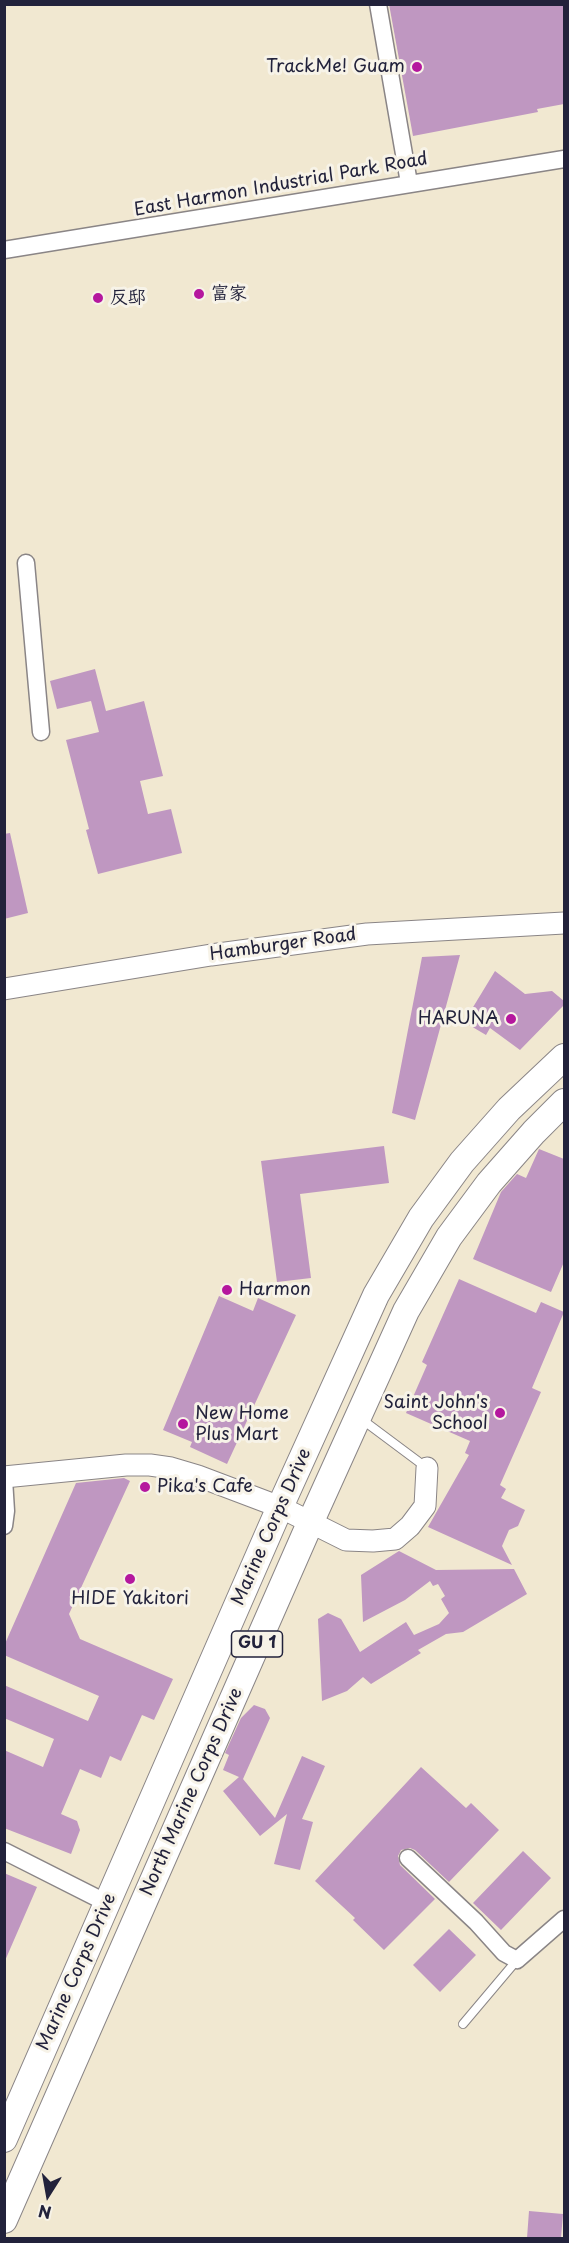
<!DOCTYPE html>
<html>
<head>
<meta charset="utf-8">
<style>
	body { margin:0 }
	#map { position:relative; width:569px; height:2243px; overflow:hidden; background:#f1e8d1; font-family:"Playpen Sans",sans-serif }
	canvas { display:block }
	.frame { position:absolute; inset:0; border:6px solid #22223b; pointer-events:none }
	.north { position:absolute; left:18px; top:2165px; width:60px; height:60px; -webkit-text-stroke:4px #f7f3e8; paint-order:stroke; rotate:191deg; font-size:16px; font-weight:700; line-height:24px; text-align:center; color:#22223b }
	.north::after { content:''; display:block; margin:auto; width:21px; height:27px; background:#22223b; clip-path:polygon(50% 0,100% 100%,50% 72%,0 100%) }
</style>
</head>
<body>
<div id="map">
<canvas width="569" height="2243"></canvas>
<div class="frame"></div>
<div class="north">N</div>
</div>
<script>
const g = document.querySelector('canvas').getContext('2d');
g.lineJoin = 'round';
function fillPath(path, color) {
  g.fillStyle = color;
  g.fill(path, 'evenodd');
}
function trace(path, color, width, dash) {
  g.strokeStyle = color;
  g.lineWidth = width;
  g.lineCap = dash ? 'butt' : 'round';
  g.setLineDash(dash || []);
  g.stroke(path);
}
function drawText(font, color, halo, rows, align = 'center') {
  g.font = font + ' "Playpen Sans","LXGW WenKai TC",sans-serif';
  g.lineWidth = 6;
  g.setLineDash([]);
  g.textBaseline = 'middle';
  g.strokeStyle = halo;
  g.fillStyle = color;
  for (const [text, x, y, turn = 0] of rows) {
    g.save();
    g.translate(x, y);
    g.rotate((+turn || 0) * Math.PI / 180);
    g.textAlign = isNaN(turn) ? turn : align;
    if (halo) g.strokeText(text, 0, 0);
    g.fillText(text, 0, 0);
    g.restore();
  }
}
const building = new Path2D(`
	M 389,4 L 564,4 L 564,104 L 537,109 L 538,112 L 413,136 Z
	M 95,669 L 106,711 L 144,701 L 163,776 L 140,781 L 148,814 L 171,809 L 182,853 L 98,874 L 86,830 L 89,829 L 66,740 L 99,732 L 91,701 L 57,709 L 50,681 Z
	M 10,833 L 28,913 L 4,919 L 4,834 Z
	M 460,955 L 415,1120 L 392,1113 L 422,957 Z
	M 495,971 L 525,994 L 552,991 L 564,1001 L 564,1005 L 520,1050 L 490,1028 L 486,1035 L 464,1022 Z
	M 384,1146 L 389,1183 L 300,1194 L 311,1278 L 277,1282 L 261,1161 Z
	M 539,1149 L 564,1159 L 564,1262 L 551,1292 L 473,1259 L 501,1192 L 517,1174 L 526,1178 Z
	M 459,1279 L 536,1313 L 541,1302 L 564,1312 L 532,1388 L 541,1392 L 500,1485 L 506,1489 L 501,1498 L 525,1510 L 518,1526 L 509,1530 L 502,1546 L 512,1565 L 428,1527 L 469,1455 L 465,1453 L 470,1441 L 406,1413 L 427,1365 L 422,1362 Z
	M 219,1296 L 253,1311 L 258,1298 L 296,1315 L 227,1464 L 190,1447 L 192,1442 L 163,1430 Z
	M 124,1478 L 130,1481 L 69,1614 L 80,1639 L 173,1679 L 154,1720 L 142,1715 L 121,1761 L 110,1756 L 101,1778 L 80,1769 L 61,1814 L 77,1821 L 80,1830 L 71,1854 L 4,1828 L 4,1750 L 43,1767 L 54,1739 L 4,1718 L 4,1685 L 88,1721 L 99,1696 L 4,1655 L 4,1646 L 76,1483 Z
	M 399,1551 L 436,1570 L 514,1569 L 527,1594 L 463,1632 L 446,1634 L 418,1650 L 421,1653 L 371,1684 L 363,1677 L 347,1691 L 322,1701 L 318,1619 L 328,1613 L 341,1619 L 360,1652 L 406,1622 L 414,1635 L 439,1624 L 449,1613 L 441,1599 L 445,1596 L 438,1584 L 433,1586 L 430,1581 L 405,1600 L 363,1622 L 361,1575 Z
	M 254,1705 L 265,1709 L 270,1718 L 243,1779 L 275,1818 L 302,1756 L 325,1766 L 302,1819 L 313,1822 L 300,1870 L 274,1864 L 287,1814 L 260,1836 L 223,1791 L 239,1777 L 223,1770 L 229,1755 L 225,1753 L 241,1718 Z
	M 421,1767 L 466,1808 L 471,1803 L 499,1830 L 449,1882 L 415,1850 L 410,1848 L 401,1850 L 398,1856 L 400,1865 L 435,1899 L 384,1950 L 353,1920 L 355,1918 L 315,1881 Z
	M 523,1851 L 551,1878 L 501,1930 L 473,1903 Z
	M 4,1873 L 37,1887 L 4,1963 Z
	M 449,1929 L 476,1955 L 440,1992 L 413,1965 Z
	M 529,2211 L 563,2214 L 561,2238 L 527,2238 Z`);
const service = new Path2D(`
	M 360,1418 L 427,1468
	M 463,2024 L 517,1960`);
const minor = new Path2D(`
	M 378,4 L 409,183
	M 4,250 L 564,159
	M 26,563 L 41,732
	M 4,1479 L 6,1511 L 4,1526
	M 4,1851 L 107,1903
	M 408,1858 L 476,1922 L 504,1953 L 517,1960 L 564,1919`);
const tertiary = new Path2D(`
	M 4,989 L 211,955 L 367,934 L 564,923
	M 4,1477 L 126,1465 L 150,1465 L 171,1468 L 198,1476 L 280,1507 L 346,1540 L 373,1541 L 395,1539 L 410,1526 L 425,1506 L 427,1468`);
const primary = new Path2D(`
	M 4,2139 L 280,1507 L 376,1295 L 421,1218 L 462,1162 L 509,1109 L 564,1057
	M 4,2220 L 311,1521 L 406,1311 L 449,1237 L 489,1183 L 534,1132 L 564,1102`);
const markers = [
	[417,67,6,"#b5179e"],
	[199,294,6,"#b5179e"],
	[98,298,6,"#b5179e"],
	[511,1019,6,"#b5179e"],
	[227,1290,6,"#b5179e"],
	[500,1413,6,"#b5179e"],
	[183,1424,6,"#b5179e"],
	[145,1487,6,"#b5179e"],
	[130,1579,6,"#b5179e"]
];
const shields = [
	[257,1644,51]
];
const shieldNames = [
	["GU 1",257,1644]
];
const poiNames = [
	["TrackMe! Guam",405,67,"right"],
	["富家",211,294],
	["反邸",110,298],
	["HARUNA",499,1019,"right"],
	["Harmon",239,1290],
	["Saint John's",488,1403,"right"],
	["School",488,1424,"right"],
	["New Home",195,1414],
	["Plus Mart",195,1435],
	["Pika's Cafe",157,1487],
	["HIDE Yakitori",130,1599,"center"]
];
const streetNames = [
	["East Harmon Industrial Park Road",281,185,-10],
	["Hamburger Road",283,945,-8],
	["Marine Corps Drive",272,1527,-66],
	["North Marine Corps Drive",192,1792,-66],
	["Marine Corps Drive",77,1972,-66]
];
fillPath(building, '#bf97c1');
trace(service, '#8a8586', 10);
trace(minor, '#8a8586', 19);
trace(tertiary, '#8a8586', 23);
trace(primary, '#8a8586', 28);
trace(service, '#fff', 8);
trace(minor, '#fff', 16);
trace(tertiary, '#fff', 21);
trace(primary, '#fff', 26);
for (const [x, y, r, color] of markers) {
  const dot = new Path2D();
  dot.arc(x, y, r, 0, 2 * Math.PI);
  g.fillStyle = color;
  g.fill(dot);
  trace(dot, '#f7f3e8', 2);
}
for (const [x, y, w] of shields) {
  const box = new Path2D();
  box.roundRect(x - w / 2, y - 13, w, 26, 4.5);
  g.fillStyle = '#f7f3e8';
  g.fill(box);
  trace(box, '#22223b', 1.5);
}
drawText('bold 16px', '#22223b', null, shieldNames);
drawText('18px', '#22223b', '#f7f3e8', poiNames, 'left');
drawText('18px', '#22223b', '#f7f3e8', streetNames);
</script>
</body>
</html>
